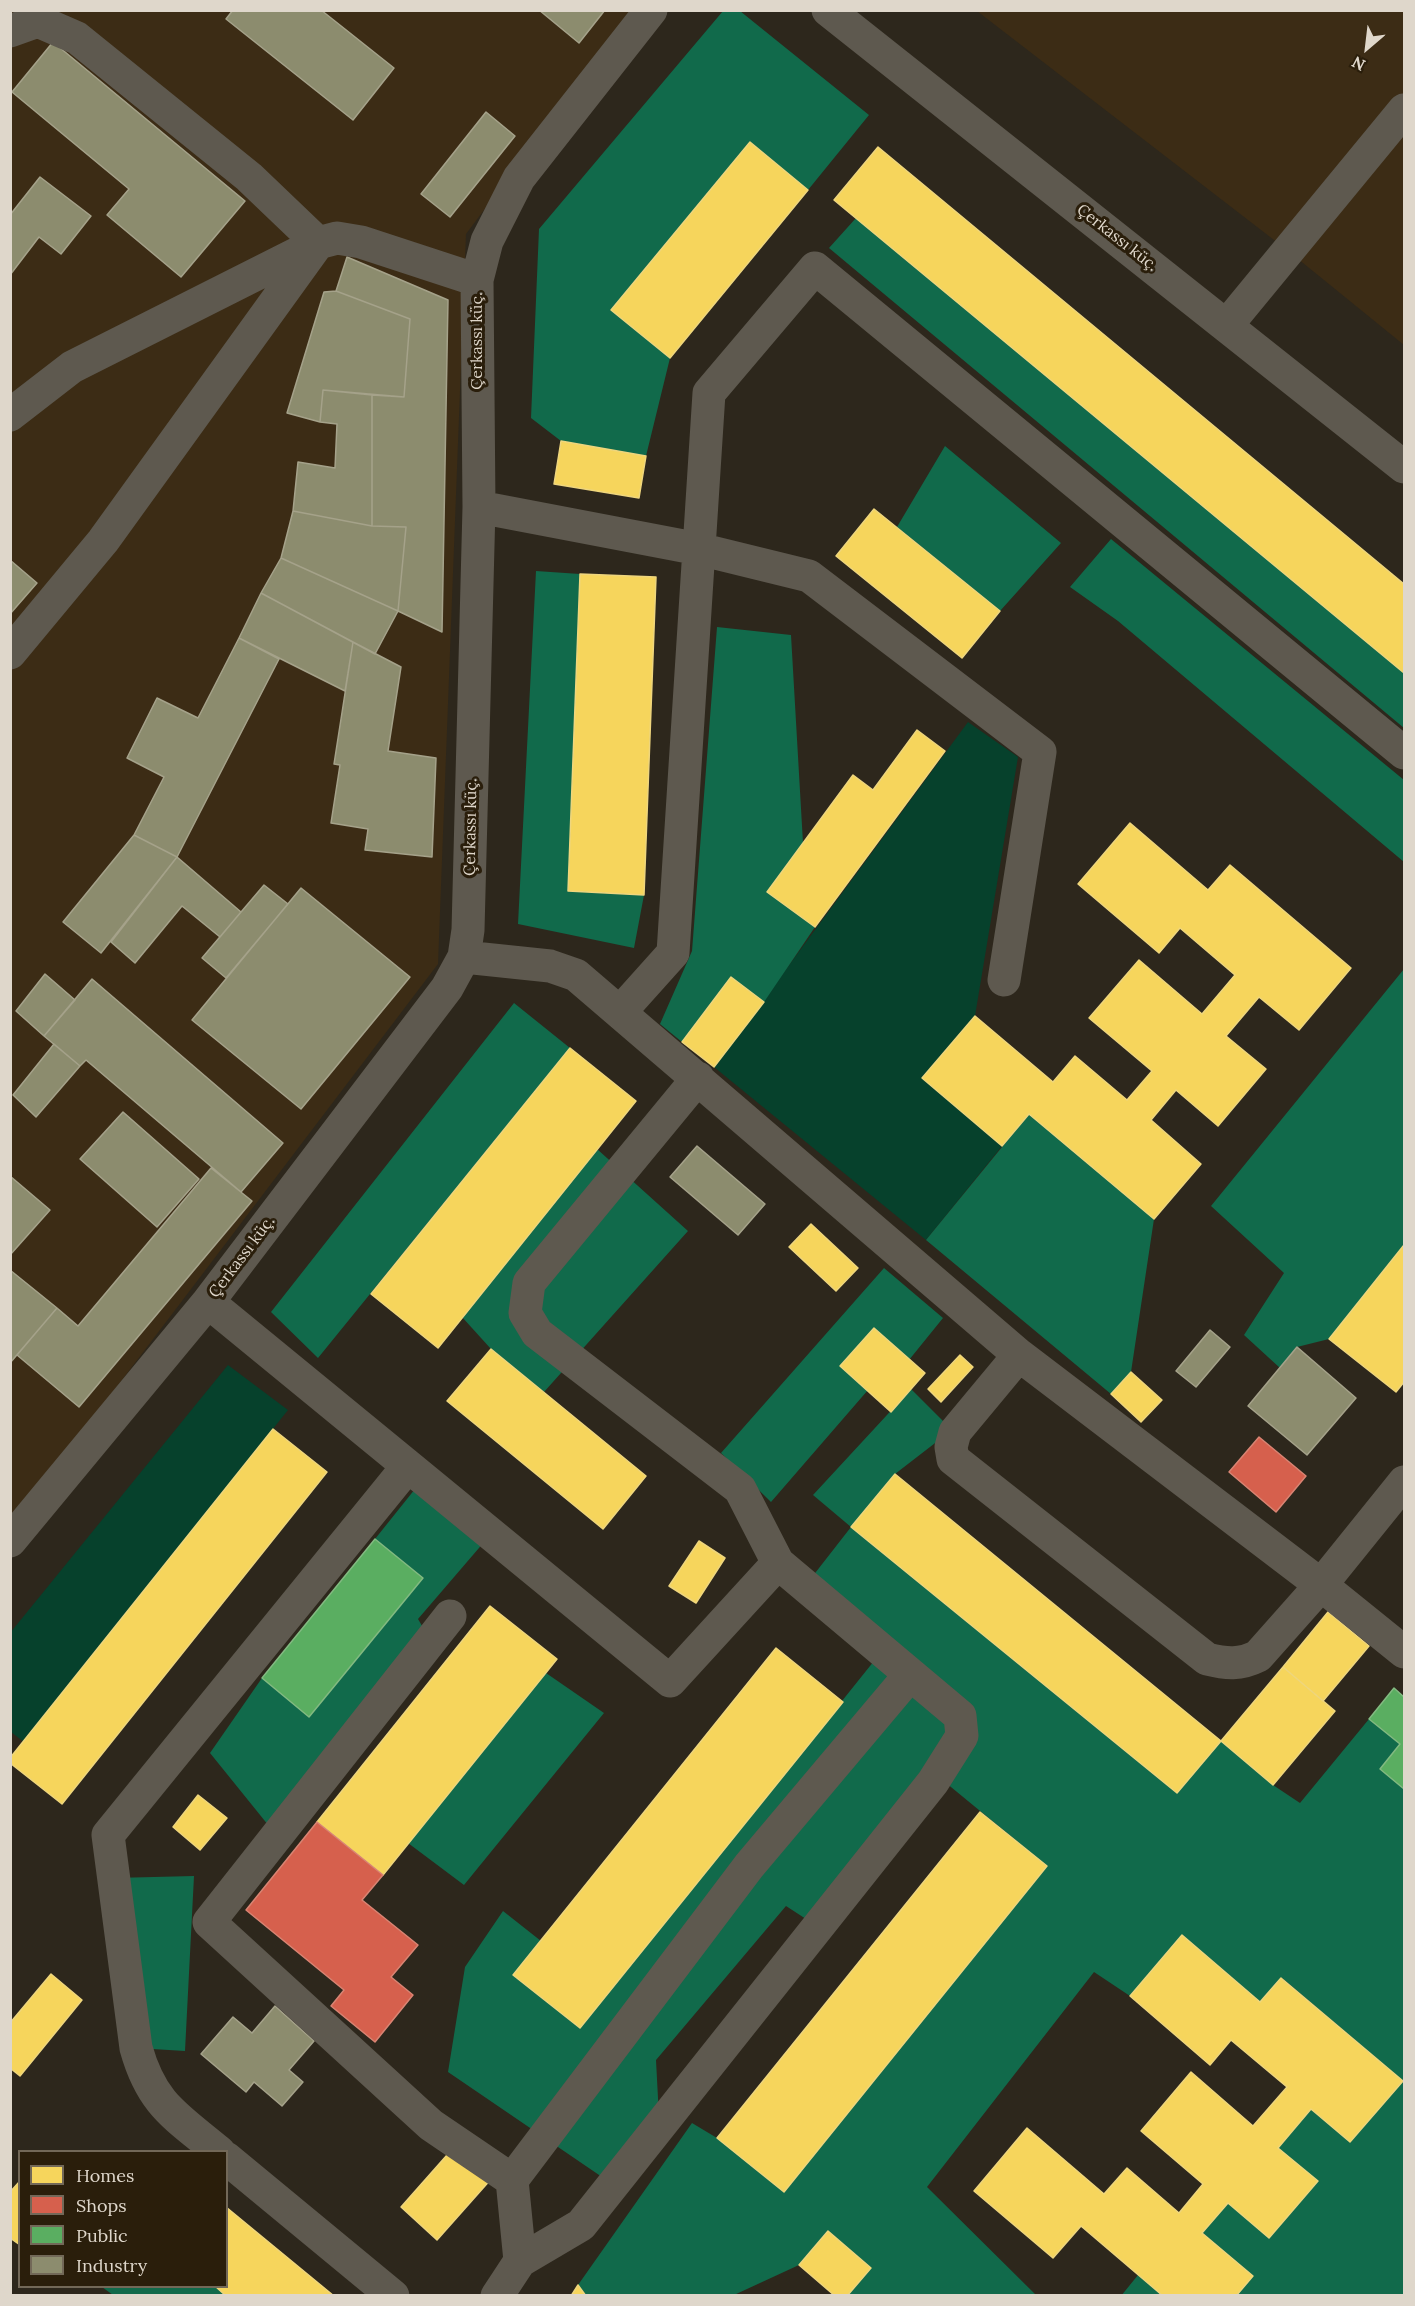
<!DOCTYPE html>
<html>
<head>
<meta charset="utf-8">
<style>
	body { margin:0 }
	#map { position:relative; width:1415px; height:2306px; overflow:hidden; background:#2d271c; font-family:Lora,serif }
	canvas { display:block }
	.frame { position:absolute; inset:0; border:12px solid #dfd7cb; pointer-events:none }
	.legend { position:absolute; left:18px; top:2150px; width:210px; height:138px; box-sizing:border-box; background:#2a1e0b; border:2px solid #726858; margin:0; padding:8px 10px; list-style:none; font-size:18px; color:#dfd7cb }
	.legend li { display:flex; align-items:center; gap:12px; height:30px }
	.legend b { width:30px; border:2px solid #726858 }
	.north { position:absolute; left:1337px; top:18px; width:60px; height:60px; -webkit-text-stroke:4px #2a1e0b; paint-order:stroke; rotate:208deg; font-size:16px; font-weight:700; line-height:24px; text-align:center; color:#dfd7cb }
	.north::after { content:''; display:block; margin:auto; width:21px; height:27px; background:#dfd7cb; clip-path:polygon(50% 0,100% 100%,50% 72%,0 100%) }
</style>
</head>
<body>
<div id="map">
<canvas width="1415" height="2306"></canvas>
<div class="frame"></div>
<ul class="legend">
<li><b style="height:16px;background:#f6d55c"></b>Homes</li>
<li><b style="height:16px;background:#d6604d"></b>Shops</li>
<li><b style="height:16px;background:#5aae61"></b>Public</li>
<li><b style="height:16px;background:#8c8c6e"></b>Industry</li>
</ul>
<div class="north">N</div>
</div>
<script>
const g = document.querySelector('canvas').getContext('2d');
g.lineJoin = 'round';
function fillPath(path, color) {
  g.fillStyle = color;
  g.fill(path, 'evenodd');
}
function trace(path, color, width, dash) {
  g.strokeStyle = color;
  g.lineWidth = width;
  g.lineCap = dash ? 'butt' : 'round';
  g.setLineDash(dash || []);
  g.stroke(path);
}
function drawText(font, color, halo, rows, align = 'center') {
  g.font = font + ' Lora,serif';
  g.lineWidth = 6;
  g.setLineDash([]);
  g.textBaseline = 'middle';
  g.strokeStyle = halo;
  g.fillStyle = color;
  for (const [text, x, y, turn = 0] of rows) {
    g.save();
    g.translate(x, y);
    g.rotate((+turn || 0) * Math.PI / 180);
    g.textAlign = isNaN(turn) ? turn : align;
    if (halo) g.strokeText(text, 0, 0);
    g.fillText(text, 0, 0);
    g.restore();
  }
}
const built = new Path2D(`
	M 11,11 L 633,11 L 466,234 L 438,964 L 11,1526 Z
	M 977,11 L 1404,11 L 1404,345 L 1287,250 Z`);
const green = new Path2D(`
	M 968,722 L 1018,757 L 975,1016 L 922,1078 L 1002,1146 L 926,1240 L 714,1067 Z
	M 228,1365 L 288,1410 L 24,1742 L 11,1732 L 10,1633 Z`);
const forest = new Path2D(`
	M 723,11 L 740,11 L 869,115 L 808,190 L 750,142 L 612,310 L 670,358 L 646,456 L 561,441 L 531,418 L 539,229 Z
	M 856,218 L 1404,673 L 1404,728 L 829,248 Z
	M 945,446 L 1061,543 L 1000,611 L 897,527 Z
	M 1111,539 L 1404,780 L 1404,862 L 1118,621 L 1070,587 Z
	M 536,571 L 580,574 L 568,891 L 644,895 L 634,948 L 518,924 Z
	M 717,627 L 791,635 L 803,843 L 767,892 L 815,927 L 764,1002 L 731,977 L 682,1042 L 660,1024 L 692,951 Z
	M 1404,969 L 1404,1245 L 1329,1339 L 1297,1347 L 1280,1368 L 1244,1335 L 1284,1273 L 1211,1206 Z
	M 514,1003 L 570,1048 L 318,1358 L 271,1312 Z
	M 1029,1114 L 1154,1219 L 1131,1372 L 1111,1394 L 926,1240 Z
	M 597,1149 L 688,1231 L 544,1392 L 491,1349 L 462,1317 Z
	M 884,1268 L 943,1318 L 909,1360 L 874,1328 L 840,1366 L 868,1390 L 771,1502 L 721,1453 Z
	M 911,1389 L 952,1430 L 895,1474 L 851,1527 L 1177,1793 L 1221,1741 L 1273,1785 L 1300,1803 L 1369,1719 L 1400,1744 L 1380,1769 L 1404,1789 L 1404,2295 L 1236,2295 L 1253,2276 L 1202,2233 L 1228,2203 L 1270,2237 L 1317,2181 L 1278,2148 L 1311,2109 L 1350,2142 L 1403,2081 L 1282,1978 L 1260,2002 L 1182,1935 L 1130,1996 L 1094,1972 L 927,2187 L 1036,2295 L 847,2295 L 871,2268 L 828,2231 L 799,2265 L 734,2295 L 586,2295 L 578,2285 L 692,2123 L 717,2138 L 784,2192 L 1047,1866 L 940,1778 L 826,1932 L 786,1906 L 656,2060 L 659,2117 L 602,2177 L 448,2072 L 465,1967 L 503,1911 L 541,1941 L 513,1975 L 580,2028 L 882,1651 L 805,1586 L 851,1527 L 813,1495 Z
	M 423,1479 L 491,1534 L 418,1619 L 431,1641 L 277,1836 L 210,1753 L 262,1678 L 310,1716 L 422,1579 L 375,1539 Z
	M 546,1673 L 604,1713 L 464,1885 L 408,1843 Z
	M 194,1876 L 185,2051 L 136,2048 L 113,1878 Z
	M 1138,2275 L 1162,2295 L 1121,2296 Z
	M 102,2287 L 215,2287 L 226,2295 L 113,2295 Z`);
const homes = new Path2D(`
	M 750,142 L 808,190 L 670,358 L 611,310 Z
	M 878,147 L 1404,584 L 1404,673 L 834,200 Z
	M 561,441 L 646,456 L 639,498 L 554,484 Z
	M 874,509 L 1000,611 L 962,658 L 836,556 Z
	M 580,574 L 656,577 L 644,895 L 568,891 Z
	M 917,730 L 945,751 L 815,927 L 767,892 L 853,775 L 873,790 Z
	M 1130,823 L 1208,890 L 1230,865 L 1351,968 L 1299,1030 L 1259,997 L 1226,1036 L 1266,1069 L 1218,1126 L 1176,1090 L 1151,1120 L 1201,1164 L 1154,1219 L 1029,1114 L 1002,1146 L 922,1078 L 975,1016 L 1053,1082 L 1075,1056 L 1127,1100 L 1152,1071 L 1089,1018 L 1139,960 L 1202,1014 L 1235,975 L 1180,928 L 1159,953 L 1078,884 Z
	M 731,977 L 764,1002 L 714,1067 L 682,1042 Z
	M 570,1048 L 636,1101 L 438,1348 L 371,1294 Z
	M 811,1224 L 858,1268 L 836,1291 L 789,1247 Z
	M 1404,1245 L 1404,1382 L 1396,1392 L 1329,1339 Z
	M 874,1328 L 925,1373 L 891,1412 L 840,1366 Z
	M 491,1349 L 646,1476 L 603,1529 L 447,1401 Z
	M 960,1355 L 973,1367 L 941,1402 L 928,1389 Z
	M 1131,1372 L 1162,1400 L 1141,1422 L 1111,1394 Z
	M 273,1429 L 327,1472 L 62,1804 L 10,1763 L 10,1758 Z
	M 895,1474 L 1221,1741 L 1177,1793 L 851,1527 Z
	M 699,1541 L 725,1558 L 696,1603 L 669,1586 Z
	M 490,1606 L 557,1659 L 383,1875 L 317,1822 Z
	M 1328,1612 L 1369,1646 L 1323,1701 L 1283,1667 Z
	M 776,1648 L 843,1702 L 580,2028 L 513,1975 Z
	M 1283,1667 L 1335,1711 L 1273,1785 L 1221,1741 Z
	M 198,1795 L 227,1818 L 200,1850 L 173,1827 Z
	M 980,1812 L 1047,1866 L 784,2192 L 717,2138 Z
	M 1182,1935 L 1260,2002 L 1281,1978 L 1403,2081 L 1350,2142 L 1311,2109 L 1278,2148 L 1318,2181 L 1269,2238 L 1228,2203 L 1202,2233 L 1253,2276 L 1236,2296 L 1163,2296 L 1081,2226 L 1053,2258 L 974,2191 L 1027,2128 L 1104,2194 L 1127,2168 L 1179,2213 L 1203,2184 L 1141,2131 L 1191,2072 L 1253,2126 L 1287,2087 L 1231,2040 L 1210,2065 L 1130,1996 Z
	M 51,1974 L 82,2000 L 20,2076 L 10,2068 L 10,2023 Z
	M 455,2146 L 492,2178 L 437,2240 L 401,2207 Z
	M 20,2181 L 20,2245 L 10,2238 L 10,2192 Z
	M 226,2207 L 334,2296 L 226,2296 L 215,2286 L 226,2286 Z
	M 828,2231 L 871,2268 L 847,2296 L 835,2296 L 799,2265 Z
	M 578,2285 L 586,2296 L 571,2296 Z`);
const shops = new Path2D(`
	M 1259,1437 L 1306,1476 L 1276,1512 L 1229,1472 Z
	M 317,1822 L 383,1875 L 362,1900 L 418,1945 L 391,1977 L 413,1995 L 375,2042 L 331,2006 L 344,1990 L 246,1910 Z`);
const public = new Path2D(`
	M 375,1539 L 423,1578 L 309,1717 L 262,1678 Z
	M 1394,1688 L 1404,1697 L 1404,1789 L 1380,1769 L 1400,1744 L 1369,1719 Z`);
const industry = new Path2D(`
	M 233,10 L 321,10 L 394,68 L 353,120 L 226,19 Z
	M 539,10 L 605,10 L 579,43 Z
	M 53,42 L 245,201 L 181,277 L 107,215 L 129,189 L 12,92 Z
	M 486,112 L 515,136 L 450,217 L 421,194 Z
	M 40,177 L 91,216 L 61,254 L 39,237 L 10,275 L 10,215 Z
	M 347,257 L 448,300 L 442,632 L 398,611 L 406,527 L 372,526 L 372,395 L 404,397 L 410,319 L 336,291 Z
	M 336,291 L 410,319 L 404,397 L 323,390 L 320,422 L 287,413 L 324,292 Z
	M 323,390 L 372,395 L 372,526 L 293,511 L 298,462 L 335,468 L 337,424 L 320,422 Z
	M 293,511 L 372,526 L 406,527 L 398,611 L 281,558 Z
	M 281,558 L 398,611 L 375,654 L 261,593 Z
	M 10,560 L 37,583 L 10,614 Z
	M 261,593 L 353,642 L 345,691 L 239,638 Z
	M 239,638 L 279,659 L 177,857 L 134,835 L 164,777 L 127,758 L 157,698 L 198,718 Z
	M 353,642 L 401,667 L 388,751 L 436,758 L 432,857 L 365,850 L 368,829 L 331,823 L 340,765 L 334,764 Z
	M 134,835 L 177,857 L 101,953 L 63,922 Z
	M 177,857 L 241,912 L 220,937 L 182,906 L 135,963 L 111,942 Z
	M 264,885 L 288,904 L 226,978 L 202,958 Z
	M 301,888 L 410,977 L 301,1109 L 192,1020 Z
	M 45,974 L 75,1000 L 44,1036 L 16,1011 Z
	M 92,979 L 283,1143 L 241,1192 L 86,1060 L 80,1066 L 44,1036 Z
	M 54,1044 L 80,1066 L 36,1117 L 13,1095 Z
	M 123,1112 L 199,1179 L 157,1227 L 80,1159 Z
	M 697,1146 L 765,1204 L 738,1235 L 670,1177 Z
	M 211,1168 L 252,1201 L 79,1407 L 17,1355 L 57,1308 L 78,1326 Z
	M 10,1176 L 50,1210 L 10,1255 Z
	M 10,1270 L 57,1308 L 10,1363 Z
	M 1210,1330 L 1230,1347 L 1196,1387 L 1176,1371 Z
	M 1297,1347 L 1356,1398 L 1307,1455 L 1248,1406 Z
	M 275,2006 L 314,2041 L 289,2070 L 303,2082 L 282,2106 L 254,2082 L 246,2092 L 201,2054 L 233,2017 L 252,2033 Z`);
const minor = new Path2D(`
	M 828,10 L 1404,467
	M 10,31 L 38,21 L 77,38 L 249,177 L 318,243 L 72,367 L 10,415
	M 1227,325 L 1404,110
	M 479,507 L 699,549 L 809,576 L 1040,752 L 1004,980
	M 10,653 L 103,541 L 318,243 L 337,238 L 361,242 L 477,280
	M 464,957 L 550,966 L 576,975 L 1019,1355 L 1321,1585 L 1404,1652
	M 621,1011 L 673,953 L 709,393 L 815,268 L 1404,753
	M 698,1078 L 529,1283 L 525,1313 L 537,1333 L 740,1489 L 778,1563
	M 208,1302 L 408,1466 L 108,1835 L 136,2048 C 152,2105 176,2116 219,2152
	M 1019,1355 L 955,1432 L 951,1447 L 953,1459 L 1207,1659 C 1227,1664 1240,1665 1258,1656 L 1321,1585 L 1404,1482
	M 408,1466 L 670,1681 L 778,1563 L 960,1716 L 962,1736 L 933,1782 L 581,2225 L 520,2261 L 497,2296
	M 10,1541 L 208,1302 L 447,988 L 464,957 L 468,930 L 479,507 L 477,280 L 487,241 L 519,178 L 651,10
	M 450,1616 L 209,1922 L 431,2125 L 512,2180
	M 226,2158 L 393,2296
	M 520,2261 L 512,2180 L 749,1866 L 909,1676`);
const streetNames = [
	["Çerkassı küç.",1117,238,38],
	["Çerkassı küç.",477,341,-90],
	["Çerkassı küç.",471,827,-89],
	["Çerkassı küç.",242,1257,-53]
];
fillPath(built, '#3c2c15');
fillPath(green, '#06412c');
fillPath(forest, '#116a4b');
fillPath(homes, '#f6d55c');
trace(homes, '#efd67d', 1.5);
fillPath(shops, '#d6604d');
trace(shops, '#d98473', 1.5);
fillPath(public, '#5aae61');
trace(public, '#82ba81', 1.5);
fillPath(industry, '#8c8c6e');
trace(industry, '#a5a28a', 1.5);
trace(minor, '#5e594f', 33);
drawText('16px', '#dfd7cb', '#2a1e0b', streetNames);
</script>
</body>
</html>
